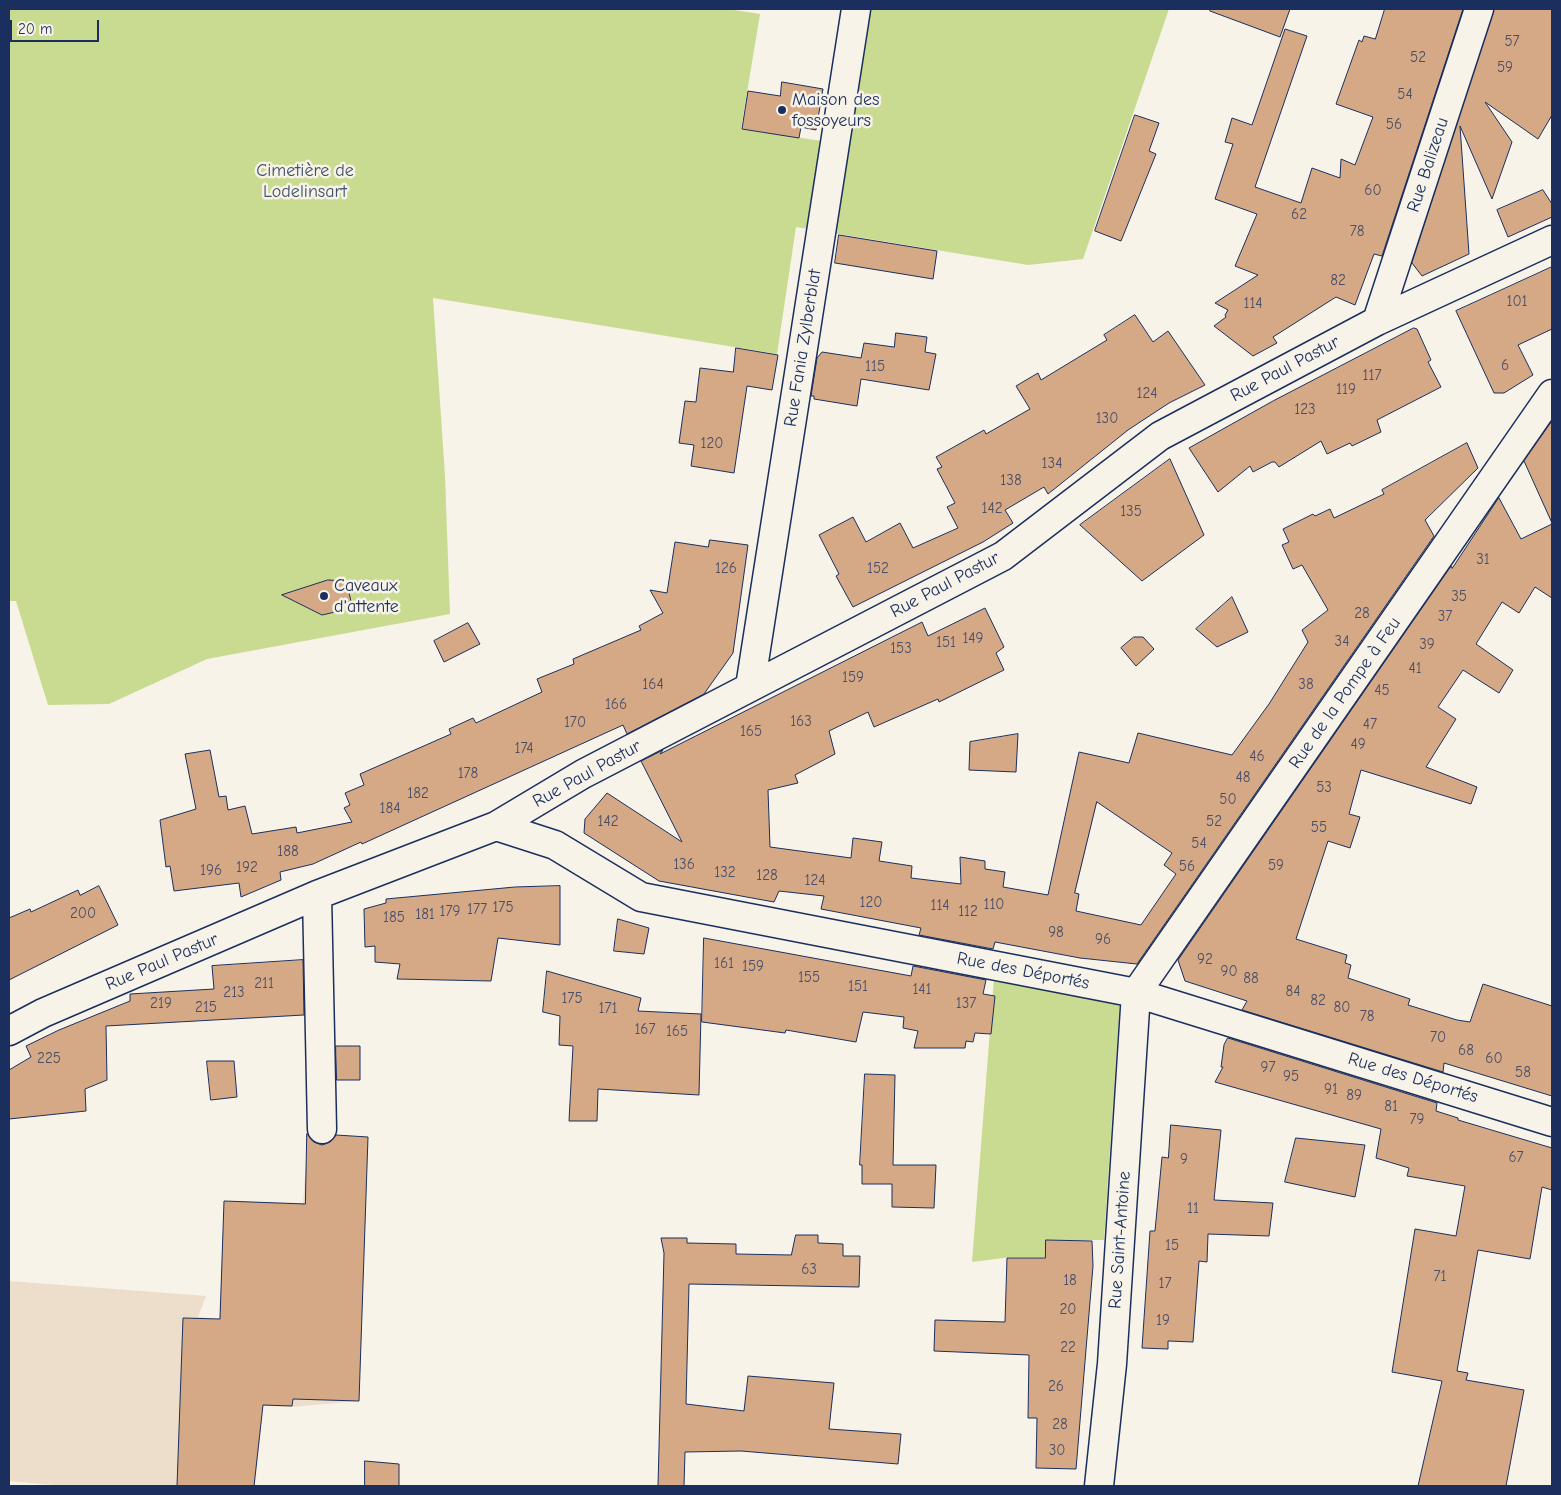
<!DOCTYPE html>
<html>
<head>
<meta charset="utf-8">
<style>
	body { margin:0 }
	#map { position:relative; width:1561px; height:1495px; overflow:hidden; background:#f7f3e8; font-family:"Comic Neue",sans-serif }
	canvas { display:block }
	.frame { position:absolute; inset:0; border:10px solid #1b2f5e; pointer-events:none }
	.scale { position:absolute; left:10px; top:20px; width:89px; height:22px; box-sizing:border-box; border:2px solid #1b2f5e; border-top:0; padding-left:6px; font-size:15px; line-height:18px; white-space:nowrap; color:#1b2f5e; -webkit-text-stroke:4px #f7f3e8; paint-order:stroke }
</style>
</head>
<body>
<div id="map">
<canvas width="1561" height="1495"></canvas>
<div class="frame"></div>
<div class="scale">20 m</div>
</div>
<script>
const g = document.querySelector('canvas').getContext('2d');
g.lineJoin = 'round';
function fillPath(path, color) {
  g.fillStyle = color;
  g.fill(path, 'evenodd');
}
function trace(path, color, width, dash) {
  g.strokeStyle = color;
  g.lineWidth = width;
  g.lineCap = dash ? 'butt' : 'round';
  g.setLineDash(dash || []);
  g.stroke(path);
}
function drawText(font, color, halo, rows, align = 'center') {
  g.font = font + ' "Comic Neue",sans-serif';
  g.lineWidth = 5;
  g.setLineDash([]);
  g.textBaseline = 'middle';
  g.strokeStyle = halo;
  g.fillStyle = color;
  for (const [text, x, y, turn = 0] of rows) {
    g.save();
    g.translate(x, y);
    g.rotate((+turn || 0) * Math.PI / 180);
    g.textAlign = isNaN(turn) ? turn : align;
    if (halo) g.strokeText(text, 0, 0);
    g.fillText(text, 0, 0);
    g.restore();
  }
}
const built = new Path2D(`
	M 308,1134 L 368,1137 L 359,1401 L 292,1407 L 263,1406 L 255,1486 L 65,1486 L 9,1481 L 9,1281 L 206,1296 L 198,1317 L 219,1319 L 225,1201 L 303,1203 Z`);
const green = new Path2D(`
	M 9,9 L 728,9 L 760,14 L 741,129 L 849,145 L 869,9 L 1169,9 L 1083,259 L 1028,265 L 796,227 L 777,354 L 433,298 L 445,476 L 450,614 L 207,659 L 109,704 L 48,705 L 16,601 L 9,601 Z
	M 994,978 L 1120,999 L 1104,1240 L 1047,1240 L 1045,1257 L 1011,1257 L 972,1262 Z`);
const building = new Path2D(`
	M 1211,9 L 1290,9 L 1280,37 L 1210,11 Z
	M 1385,9 L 1463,9 L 1382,256 L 1374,254 L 1355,305 L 1336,297 L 1273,337 L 1277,343 L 1253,356 L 1214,326 L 1226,317 L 1225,315 L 1228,310 L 1215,303 L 1258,275 L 1235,266 L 1257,214 L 1215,199 L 1233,144 L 1225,142 L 1232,118 L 1252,125 L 1285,29 L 1307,36 L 1255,187 L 1301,203 L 1312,168 L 1340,178 L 1341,159 L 1355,165 L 1373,117 L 1336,104 L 1359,40 L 1362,42 L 1364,36 L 1375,39 Z
	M 1494,9 L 1552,9 L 1552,115 L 1538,139 L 1485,102 L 1512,142 L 1492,199 L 1460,126 L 1469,254 L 1422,276 L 1412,263 Z
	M 782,82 L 823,89 L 816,130 L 801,127 L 799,138 L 742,129 L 748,91 L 780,96 Z
	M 1135,115 L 1159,123 L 1149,151 L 1156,154 L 1121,241 L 1095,231 Z
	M 1543,190 L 1552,204 L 1552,217 L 1508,237 L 1497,210 Z
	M 839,235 L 937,251 L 933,279 L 835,263 Z
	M 1552,267 L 1552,329 L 1518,345 L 1533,375 L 1504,393 L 1494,393 L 1456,311 Z
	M 1135,315 L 1153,342 L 1168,331 L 1205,385 L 1169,403 L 1128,430 L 1048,494 L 1044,487 L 1005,510 L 1013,523 L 983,542 L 853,607 L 836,576 L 839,574 L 819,535 L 853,517 L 866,542 L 900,523 L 913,548 L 958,528 L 947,507 L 955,503 L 937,469 L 942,467 L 936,457 L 984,430 L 986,434 L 1030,409 L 1016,386 L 1038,373 L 1041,380 L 1107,340 L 1104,335 Z
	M 1414,328 L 1417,329 L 1431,360 L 1428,362 L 1441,387 L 1377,420 L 1381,432 L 1352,446 L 1350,443 L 1327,454 L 1321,441 L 1279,467 L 1275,462 L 1272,462 L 1253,472 L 1250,466 L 1218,492 L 1189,448 L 1273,401 Z
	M 896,333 L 927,337 L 925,352 L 936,354 L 929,390 L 861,379 L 857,406 L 814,399 L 814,396 L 811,396 L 817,358 L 822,352 L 861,358 L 864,343 L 894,347 Z
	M 736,348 L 778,355 L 772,390 L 747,386 L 734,473 L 691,466 L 694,445 L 679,443 L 685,401 L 696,402 L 700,368 L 733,372 Z
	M 1552,421 L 1552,523 L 1524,461 Z
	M 1467,443 L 1478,468 L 1425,520 L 1434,536 L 1137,964 L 1080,958 L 995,942 L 993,949 L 919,935 L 921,928 L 821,909 L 824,896 L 779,891 L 774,902 L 659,881 L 584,833 L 585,819 L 607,793 L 682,842 L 641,761 L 663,750 L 660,754 L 922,622 L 928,636 L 985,608 L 1004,647 L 996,653 L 1004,670 L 939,702 L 938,699 L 874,727 L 868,712 L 829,731 L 835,754 L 795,775 L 798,783 L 768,790 L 770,847 L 851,858 L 853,838 L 882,842 L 879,861 L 912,866 L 911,878 L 961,884 L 960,857 L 985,861 L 985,869 L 1005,872 L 1003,887 L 1048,895 L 1079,752 L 1129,763 L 1138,733 L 1232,755 L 1269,704 L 1308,642 L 1302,630 L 1328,610 L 1302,565 L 1293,569 L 1282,545 L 1289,542 L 1283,529 L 1313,514 L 1315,516 L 1330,509 L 1334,518 L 1384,494 L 1382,490 ZM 1097,802 L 1172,853 L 1164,865 L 1176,874 L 1141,925 L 1076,911 L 1079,894 L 1075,893 Z
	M 1170,459 L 1204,535 L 1142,581 L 1080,525 Z
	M 1499,498 L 1521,539 L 1552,524 L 1552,598 L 1535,587 L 1519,613 L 1502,602 L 1476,644 L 1513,670 L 1499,693 L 1463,670 L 1438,707 L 1456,719 L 1426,767 L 1477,787 L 1471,804 L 1361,770 L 1349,814 L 1360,817 L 1350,848 L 1328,841 L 1296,939 L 1347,955 L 1345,963 L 1351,965 L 1348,978 L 1410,999 L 1408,1005 L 1457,1020 L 1470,1022 L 1483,984 L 1552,1006 L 1552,1096 L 1444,1063 L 1443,1072 L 1242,1010 L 1247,1001 L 1185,981 L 1178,960 L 1451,566 L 1452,568 Z
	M 710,540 L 748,545 L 733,653 L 704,694 L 627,734 L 623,725 L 362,844 L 361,842 L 313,864 L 280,872 L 281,880 L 241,897 L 239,883 L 174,891 L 170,866 L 166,867 L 160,820 L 196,809 L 185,754 L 210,750 L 219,797 L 226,796 L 228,810 L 245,806 L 252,834 L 296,827 L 297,833 L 352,822 L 344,808 L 350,805 L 345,793 L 364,785 L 360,774 L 451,734 L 449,729 L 473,718 L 476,723 L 542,692 L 537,679 L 574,664 L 573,659 L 641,630 L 639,626 L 663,613 L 650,590 L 667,593 L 675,542 L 708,547 Z
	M 328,580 L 346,581 L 351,601 L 339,605 L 335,612 L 322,615 L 282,595 Z
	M 1232,597 L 1248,632 L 1217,647 L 1196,629 Z
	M 468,623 L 480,644 L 444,662 L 434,641 Z
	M 1134,637 L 1143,637 L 1154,649 L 1136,666 L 1121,648 Z
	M 1018,734 L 1016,772 L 969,770 L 970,742 Z
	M 99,886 L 118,925 L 9,980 L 9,918 L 30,909 L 31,912 L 78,890 L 80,895 Z
	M 560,886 L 560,945 L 498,938 L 491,981 L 397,979 L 400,964 L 375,962 L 375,946 L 365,947 L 364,909 L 386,903 L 386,899 L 515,887 Z
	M 618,919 L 649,928 L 644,954 L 614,951 Z
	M 704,938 L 911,976 L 913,966 L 986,980 L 983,994 L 995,996 L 991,1034 L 975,1033 L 973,1042 L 966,1041 L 965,1048 L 914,1048 L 918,1031 L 903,1028 L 904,1017 L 863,1012 L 856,1042 L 786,1030 L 785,1033 L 702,1022 Z
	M 303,960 L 304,1015 L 106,1026 L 107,1080 L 85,1089 L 86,1111 L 9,1119 L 9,1070 L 31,1057 L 26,1046 L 59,1030 L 130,1001 L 130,994 L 214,989 L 212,966 Z
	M 547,971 L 641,998 L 638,1011 L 701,1014 L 699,1095 L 598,1089 L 597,1121 L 569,1121 L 573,1046 L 559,1045 L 560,1016 L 543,1012 Z
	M 1228,1038 L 1437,1103 L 1436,1111 L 1458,1118 L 1458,1120 L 1552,1148 L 1552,1190 L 1542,1187 L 1530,1259 L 1478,1250 L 1457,1371 L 1468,1373 L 1466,1380 L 1524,1390 L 1506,1486 L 1418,1486 L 1442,1381 L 1392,1372 L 1415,1229 L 1456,1236 L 1465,1186 L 1407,1176 L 1409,1168 L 1376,1158 L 1381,1129 L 1215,1082 L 1223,1067 L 1221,1067 L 1224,1045 Z
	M 336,1046 L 360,1046 L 360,1080 L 337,1080 Z
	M 207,1061 L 234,1061 L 237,1097 L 211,1100 Z
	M 865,1074 L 895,1075 L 893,1165 L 936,1165 L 934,1208 L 892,1207 L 892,1184 L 862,1184 L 862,1165 L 860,1165 Z
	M 1171,1125 L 1221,1130 L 1214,1200 L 1273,1203 L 1269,1236 L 1208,1234 L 1207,1262 L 1199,1261 L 1193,1342 L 1168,1341 L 1168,1349 L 1142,1348 L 1150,1231 L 1155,1231 L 1162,1157 L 1168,1158 Z
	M 307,1134 L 314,1142 L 322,1145 L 330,1142 L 336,1135 L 368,1137 L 359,1401 L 293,1399 L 292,1406 L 263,1405 L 254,1486 L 177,1486 L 183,1318 L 220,1319 L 224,1201 L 305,1204 Z
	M 1296,1138 L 1365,1145 L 1355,1197 L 1285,1182 Z
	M 796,1235 L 818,1235 L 818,1243 L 843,1244 L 843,1256 L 860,1256 L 859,1287 L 689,1284 L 686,1404 L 744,1411 L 748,1376 L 834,1383 L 829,1429 L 901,1434 L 898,1464 L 741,1451 L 685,1452 L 684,1486 L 658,1486 L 664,1253 L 661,1238 L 687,1238 L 687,1243 L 736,1244 L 736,1254 L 791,1255 Z
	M 1046,1240 L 1092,1241 L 1093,1266 L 1076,1469 L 1036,1468 L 1037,1418 L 1028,1418 L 1029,1355 L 934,1351 L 935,1320 L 1005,1322 L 1007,1258 L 1045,1258 Z
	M 365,1461 L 399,1464 L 399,1486 L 365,1486 Z`);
const minor = new Path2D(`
	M 1377,321 L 1479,9
	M 750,687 L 856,9
	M 496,826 L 555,845 L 641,897 L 1136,993 L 1552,1122
	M 317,895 L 322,1129
	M 9,1031 L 43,1013 L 317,895 L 496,826 L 583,774 L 1003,556 L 1160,436 L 1377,321 L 1552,240
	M 1099,1486 L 1112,1364 L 1136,993 L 1552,394`);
const markers = [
	[782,110,5,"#1b2f5e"],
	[324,596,5,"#1b2f5e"]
];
const numberNames = [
	["57",1512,42],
	["52",1418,58],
	["59",1505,68],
	["54",1405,95],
	["56",1394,125],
	["60",1373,191],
	["62",1299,215],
	["78",1357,232],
	["82",1338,281],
	["101",1517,302],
	["114",1253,304],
	["6",1505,366],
	["115",875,367],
	["117",1372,376],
	["119",1346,390],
	["124",1147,394],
	["123",1305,410],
	["130",1107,419],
	["120",712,444],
	["134",1052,464],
	["138",1011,481],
	["142",992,509],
	["135",1131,512],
	["31",1483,560],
	["126",726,569],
	["152",878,569],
	["35",1459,597],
	["28",1362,614],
	["37",1445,617],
	["149",973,639],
	["34",1342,642],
	["151",946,643],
	["39",1427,645],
	["153",901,649],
	["41",1415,669],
	["159",853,678],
	["164",653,685],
	["38",1306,685],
	["45",1382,691],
	["166",616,705],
	["163",801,722],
	["170",575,723],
	["47",1370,725],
	["165",751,732],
	["49",1358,745],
	["174",524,749],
	["46",1257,757],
	["178",468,774],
	["48",1243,778],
	["53",1324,788],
	["182",418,794],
	["50",1228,800],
	["184",390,809],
	["142",608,822],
	["52",1214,822],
	["55",1319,828],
	["54",1199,844],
	["188",288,852],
	["136",684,865],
	["59",1276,866],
	["56",1187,867],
	["192",247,868],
	["196",211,871],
	["132",725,873],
	["128",767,876],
	["124",815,881],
	["120",871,903],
	["110",994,905],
	["114",940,906],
	["175",503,908],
	["177",477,910],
	["179",450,912],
	["112",968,912],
	["200",83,914],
	["181",425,915],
	["185",394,918],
	["98",1056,933],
	["96",1103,940],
	["92",1205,960],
	["161",724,964],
	["159",753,967],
	["90",1229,972],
	["155",809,978],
	["88",1251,979],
	["211",264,984],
	["151",858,987],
	["141",922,990],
	["84",1293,992],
	["213",234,993],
	["175",572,999],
	["82",1318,1001],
	["219",161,1004],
	["137",966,1004],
	["215",206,1008],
	["80",1342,1008],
	["171",608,1009],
	["78",1367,1017],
	["167",645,1030],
	["165",677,1032],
	["70",1438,1038],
	["68",1466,1051],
	["225",49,1059],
	["60",1494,1059],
	["97",1268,1068],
	["58",1523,1073],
	["95",1291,1077],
	["91",1331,1090],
	["89",1354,1096],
	["81",1391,1107],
	["79",1417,1120],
	["67",1516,1158],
	["9",1184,1160],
	["11",1193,1209],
	["15",1172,1246],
	["63",809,1270],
	["71",1440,1277],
	["18",1070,1281],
	["17",1165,1284],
	["20",1068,1310],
	["19",1163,1321],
	["22",1068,1348],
	["26",1056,1387],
	["28",1060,1425],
	["30",1057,1451]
];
const poiNames = [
	["Maison des",792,100],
	["fossoyeurs",792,121],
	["Caveaux",334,586],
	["d'attente",334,607]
];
const streetNames = [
	["Rue Balizeau",1428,165,-72],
	["Rue Fania Zylberblat",803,348,-81],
	["Rue Paul Pastur",1285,369,-28],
	["Rue Paul Pastur",945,585,-28],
	["Rue de la Pompe à Feu",1345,693,-55],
	["Rue Paul Pastur",587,774,-29],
	["Rue Paul Pastur",162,962,-23],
	["Rue des Déportés",1023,971,11],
	["Rue des Déportés",1413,1078,17],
	["Rue Saint-Antoine",1120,1240,-86]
];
const parkNames = [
	["Cimetière de",305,171],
	["Lodelinsart",305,192]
];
fillPath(built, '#edddcb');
fillPath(green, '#c9db90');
fillPath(building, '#d5a986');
trace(building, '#1b2f5e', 1);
trace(minor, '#1b2f5e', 31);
trace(minor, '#f7f3e8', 28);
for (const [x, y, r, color] of markers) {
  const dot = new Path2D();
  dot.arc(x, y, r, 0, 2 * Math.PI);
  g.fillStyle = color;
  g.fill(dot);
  trace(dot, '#f7f3e8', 2);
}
drawText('15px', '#4a4e68', null, numberNames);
drawText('18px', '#1b2f5e', '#f7f3e8', poiNames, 'left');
drawText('18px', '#1b2f5e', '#f7f3e8', streetNames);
drawText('18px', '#3e5168', '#f7f3e8', parkNames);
</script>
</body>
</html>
